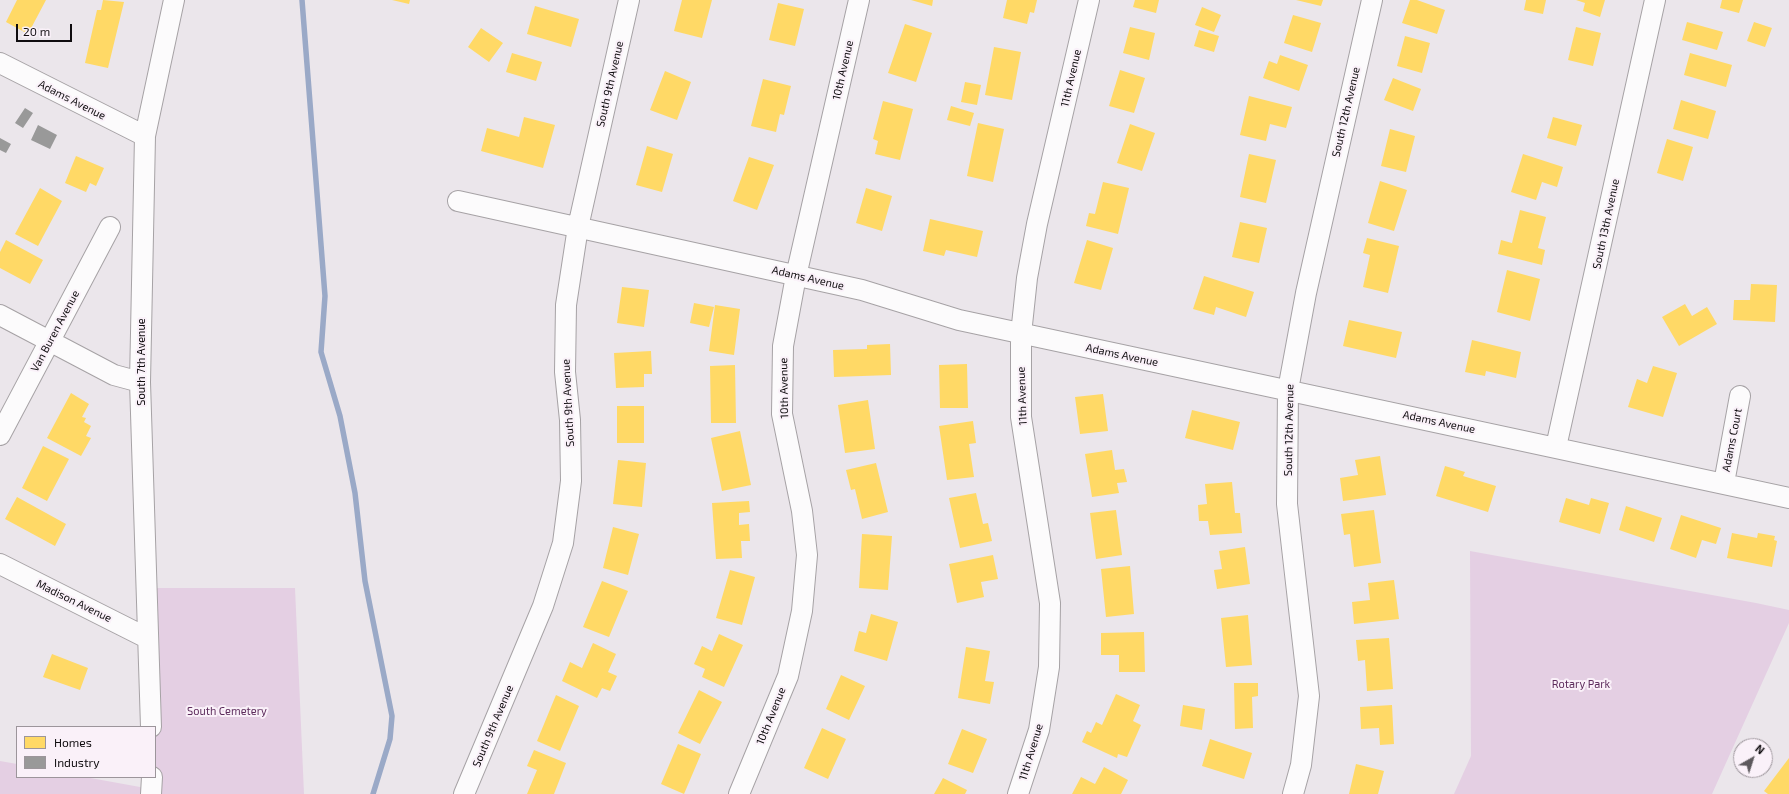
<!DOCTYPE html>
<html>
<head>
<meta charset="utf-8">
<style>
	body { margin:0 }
	#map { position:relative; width:1789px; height:794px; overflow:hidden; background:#ebe6eb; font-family:"Exo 2",sans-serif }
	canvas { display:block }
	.legend { position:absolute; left:16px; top:726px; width:140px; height:52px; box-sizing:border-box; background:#faf1f9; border:1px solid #9c959b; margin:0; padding:5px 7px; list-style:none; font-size:12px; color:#0f0c0f }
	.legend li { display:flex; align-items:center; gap:8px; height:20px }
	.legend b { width:20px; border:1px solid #9c959b }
	.north { position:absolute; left:1733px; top:738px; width:40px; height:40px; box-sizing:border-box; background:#faf1f9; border:1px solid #9c959b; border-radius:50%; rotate:39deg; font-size:11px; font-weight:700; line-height:16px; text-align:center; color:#0f0c0f }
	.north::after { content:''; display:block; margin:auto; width:14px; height:18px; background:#5c585c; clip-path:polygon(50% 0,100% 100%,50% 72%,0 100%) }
	.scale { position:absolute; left:16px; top:24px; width:56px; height:18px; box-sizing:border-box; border:2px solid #0f0c0f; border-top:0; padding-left:5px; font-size:12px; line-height:14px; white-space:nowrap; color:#0f0c0f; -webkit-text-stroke:3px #faf1f9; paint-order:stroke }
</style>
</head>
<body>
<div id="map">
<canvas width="1789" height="794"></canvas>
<ul class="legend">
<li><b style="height:11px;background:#ffd966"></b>Homes</li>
<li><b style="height:11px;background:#999"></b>Industry</li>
</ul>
<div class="north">N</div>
<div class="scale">20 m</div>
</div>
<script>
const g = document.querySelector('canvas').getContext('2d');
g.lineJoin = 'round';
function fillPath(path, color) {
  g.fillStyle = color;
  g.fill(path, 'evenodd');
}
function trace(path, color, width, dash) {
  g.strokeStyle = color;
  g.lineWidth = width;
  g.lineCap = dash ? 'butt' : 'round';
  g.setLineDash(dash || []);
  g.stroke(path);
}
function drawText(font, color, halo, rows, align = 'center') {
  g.font = font + ' "Exo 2",sans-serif';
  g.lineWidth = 4;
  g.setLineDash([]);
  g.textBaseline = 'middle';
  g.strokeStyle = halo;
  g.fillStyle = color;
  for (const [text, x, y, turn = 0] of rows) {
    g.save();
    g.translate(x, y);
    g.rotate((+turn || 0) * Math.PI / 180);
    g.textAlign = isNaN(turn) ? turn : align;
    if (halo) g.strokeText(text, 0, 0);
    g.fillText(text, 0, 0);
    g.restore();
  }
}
const green = new Path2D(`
	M 1470,551 L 1756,603 L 1789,610 L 1789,623 L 1712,794 L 1454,794 L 1471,756 Z
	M 151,588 L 295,588 L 304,794 L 155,794 L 155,727 Z
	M 0,761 L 17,764 L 17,777 L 85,777 L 151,789 L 151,794 L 0,794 Z`);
const homes = new Path2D(`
	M 17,0 L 46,0 L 28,34 L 6,22 Z
	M 103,0 L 124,2 L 108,68 L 85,63 L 97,10 L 101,10 Z
	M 392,0 L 410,0 L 409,4 Z
	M 682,0 L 712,0 L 702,38 L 674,31 Z
	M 911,0 L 933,0 L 932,6 Z
	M 1007,0 L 1037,0 L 1034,13 L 1030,12 L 1027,24 L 1003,18 Z
	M 1135,0 L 1159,0 L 1156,13 L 1133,7 Z
	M 1296,0 L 1323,0 L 1321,6 Z
	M 1410,0 L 1417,0 L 1445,10 L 1437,34 L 1402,23 Z
	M 1526,0 L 1546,0 L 1543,14 L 1524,10 Z
	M 1576,0 L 1605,0 L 1600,17 L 1583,11 L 1585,3 Z
	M 1722,0 L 1743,0 L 1739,13 L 1720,8 Z
	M 778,3 L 804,9 L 795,46 L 769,40 Z
	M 535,6 L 579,19 L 571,47 L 527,34 Z
	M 1202,7 L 1221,15 L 1214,32 L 1195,25 Z
	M 1293,15 L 1321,23 L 1312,52 L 1284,43 Z
	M 1687,22 L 1723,32 L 1717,50 L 1682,40 Z
	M 1754,22 L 1772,28 L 1765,47 L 1747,41 Z
	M 905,24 L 932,33 L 916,82 L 888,73 Z
	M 1130,27 L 1155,33 L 1149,60 L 1123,53 Z
	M 1576,27 L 1601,33 L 1593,66 L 1568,60 Z
	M 481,28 L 503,43 L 489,62 L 468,47 Z
	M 1199,30 L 1219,36 L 1214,52 L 1194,46 Z
	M 1405,36 L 1430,43 L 1422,73 L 1397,66 Z
	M 994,47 L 1021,52 L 1012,100 L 985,95 Z
	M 512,53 L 542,62 L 536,81 L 506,72 Z
	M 1690,53 L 1732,65 L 1726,87 L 1684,75 Z
	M 1280,55 L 1308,65 L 1299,91 L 1263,78 L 1269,61 L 1277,64 Z
	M 1120,70 L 1145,78 L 1134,113 L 1109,106 Z
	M 665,71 L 691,82 L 677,120 L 650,110 Z
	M 1393,78 L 1421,89 L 1413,111 L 1384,100 Z
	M 763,79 L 791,86 L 784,115 L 780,114 L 776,132 L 751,126 Z
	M 965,82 L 981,85 L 977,105 L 961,102 Z
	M 1249,96 L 1292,107 L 1286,128 L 1270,124 L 1266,141 L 1240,135 Z
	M 1681,100 L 1716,111 L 1708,139 L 1673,129 Z
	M 883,101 L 913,109 L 900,160 L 875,154 L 878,141 L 873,139 Z
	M 951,106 L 974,113 L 970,126 L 947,120 Z
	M 524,117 L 555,125 L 543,168 L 481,151 L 487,128 L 519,137 Z
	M 1553,117 L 1582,125 L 1576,146 L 1547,138 Z
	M 978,123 L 1004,129 L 993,182 L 967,176 Z
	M 1130,124 L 1155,133 L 1142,171 L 1117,163 Z
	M 1390,129 L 1415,136 L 1406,172 L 1381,166 Z
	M 1667,139 L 1693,147 L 1683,181 L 1657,173 Z
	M 647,146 L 673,154 L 662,192 L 636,185 Z
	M 1249,154 L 1276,160 L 1266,203 L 1240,197 Z
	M 1523,154 L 1563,167 L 1557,187 L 1542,182 L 1536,200 L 1511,192 Z
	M 76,156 L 104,168 L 96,186 L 90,183 L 86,192 L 65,183 Z
	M 749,157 L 774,165 L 757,210 L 733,201 Z
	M 1380,181 L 1407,190 L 1394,231 L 1368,223 Z
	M 1103,182 L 1129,188 L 1118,234 L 1086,226 L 1089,213 L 1095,214 Z
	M 40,188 L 62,201 L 38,246 L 15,234 Z
	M 866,188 L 892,196 L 882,231 L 856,223 Z
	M 1520,210 L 1546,217 L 1538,248 L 1545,250 L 1542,265 L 1498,254 L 1501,240 L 1512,243 Z
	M 930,219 L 983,231 L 977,257 L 946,250 L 944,256 L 923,251 Z
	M 1240,222 L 1267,228 L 1259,263 L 1232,257 Z
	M 1367,238 L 1399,246 L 1388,293 L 1363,287 L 1370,255 L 1363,253 Z
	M 6,240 L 43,260 L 30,284 L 0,268 L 0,252 Z
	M 1087,240 L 1113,248 L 1101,290 L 1074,283 Z
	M 1507,270 L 1540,279 L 1530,321 L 1497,312 Z
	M 1204,276 L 1254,292 L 1246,317 L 1216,307 L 1214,315 L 1193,309 Z
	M 1751,284 L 1777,285 L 1775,322 L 1733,320 L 1734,300 L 1750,300 Z
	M 622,287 L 649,290 L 644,327 L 617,323 Z
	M 694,303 L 714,307 L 709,327 L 690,323 Z
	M 1685,304 L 1692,316 L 1707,307 L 1717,324 L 1679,346 L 1662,317 Z
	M 715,305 L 740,309 L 734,355 L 709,351 Z
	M 1349,320 L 1402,332 L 1396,358 L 1343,346 Z
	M 1472,340 L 1521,352 L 1516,378 L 1486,371 L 1485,376 L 1465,372 Z
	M 890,344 L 891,375 L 834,377 L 833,350 L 867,349 L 867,345 Z
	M 651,351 L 652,374 L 644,374 L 644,387 L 616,388 L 614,353 Z
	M 967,364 L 968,408 L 940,408 L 939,365 Z
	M 735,365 L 736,423 L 711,423 L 710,366 Z
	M 1653,366 L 1677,373 L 1663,417 L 1628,407 L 1637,379 L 1647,383 Z
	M 71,393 L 89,404 L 82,417 L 86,418 L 84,422 L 91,426 L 86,436 L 91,438 L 81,456 L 47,438 Z
	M 1103,394 L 1108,431 L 1080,434 L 1075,397 Z
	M 868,400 L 875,449 L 845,453 L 838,405 Z
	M 617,406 L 644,406 L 644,443 L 617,443 Z
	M 1192,410 L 1240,422 L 1233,450 L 1185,438 Z
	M 973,421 L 976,443 L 969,444 L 974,477 L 947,480 L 939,426 Z
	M 740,431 L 751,485 L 722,491 L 711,438 Z
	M 43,446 L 69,459 L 47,501 L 22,488 Z
	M 1112,450 L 1115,470 L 1124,469 L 1127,482 L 1117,483 L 1119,493 L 1092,497 L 1085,454 Z
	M 1380,456 L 1386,495 L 1343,501 L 1340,478 L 1358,475 L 1355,460 Z
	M 618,460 L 646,463 L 642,507 L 613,504 Z
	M 876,463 L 888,512 L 862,519 L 855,489 L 851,490 L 846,470 Z
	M 1445,466 L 1465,472 L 1463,476 L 1496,486 L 1488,512 L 1436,496 Z
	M 1232,482 L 1235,513 L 1240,513 L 1242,533 L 1210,535 L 1208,521 L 1199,521 L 1198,505 L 1207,504 L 1205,484 Z
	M 976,493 L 983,524 L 988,523 L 992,541 L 960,548 L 949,498 Z
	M 17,497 L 66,524 L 55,546 L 5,519 Z
	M 1566,498 L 1589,505 L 1591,498 L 1609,503 L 1600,534 L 1559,522 Z
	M 749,501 L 750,512 L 739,513 L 739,525 L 749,524 L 750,541 L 741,541 L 742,558 L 716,559 L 712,503 Z
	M 1626,506 L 1662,518 L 1654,542 L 1619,530 Z
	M 1116,510 L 1122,555 L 1096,559 L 1090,513 Z
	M 1374,510 L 1381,563 L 1354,567 L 1350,534 L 1344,535 L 1341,514 Z
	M 1681,515 L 1721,528 L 1716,544 L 1702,540 L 1696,558 L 1670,549 Z
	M 613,527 L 639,534 L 628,575 L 603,568 Z
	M 1732,533 L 1757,538 L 1758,533 L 1775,536 L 1774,540 L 1777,541 L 1772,567 L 1727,558 Z
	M 862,534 L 892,536 L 888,590 L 859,588 Z
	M 1245,547 L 1250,584 L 1217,589 L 1214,570 L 1222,569 L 1219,551 Z
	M 993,555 L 998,579 L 981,582 L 984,597 L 957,603 L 949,564 Z
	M 1130,566 L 1134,614 L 1106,617 L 1101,569 Z
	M 730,570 L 755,577 L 742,625 L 716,618 Z
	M 1394,580 L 1399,619 L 1354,624 L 1352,602 L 1370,600 L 1368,583 Z
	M 602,581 L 628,591 L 609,637 L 583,627 Z
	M 871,614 L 898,622 L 887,661 L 854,651 L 859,631 L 866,633 Z
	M 1248,615 L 1252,665 L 1226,667 L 1221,618 Z
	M 1144,632 L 1145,672 L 1119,672 L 1119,655 L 1101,655 L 1101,633 Z
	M 719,634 L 743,645 L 724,687 L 702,677 L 705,669 L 694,664 L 702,646 L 712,651 Z
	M 1389,638 L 1393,689 L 1367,691 L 1365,660 L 1358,661 L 1356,640 Z
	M 593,643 L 616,654 L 608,672 L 617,676 L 610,691 L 602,688 L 597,698 L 562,681 L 570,662 L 582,668 Z
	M 966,647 L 990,651 L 985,681 L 994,682 L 990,704 L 958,698 Z
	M 52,654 L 88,668 L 80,690 L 43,677 Z
	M 841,675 L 865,686 L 849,720 L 826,709 Z
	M 1234,683 L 1258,683 L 1258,696 L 1252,697 L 1253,728 L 1235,729 Z
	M 699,690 L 722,702 L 700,744 L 678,733 Z
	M 1116,694 L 1140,705 L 1133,721 L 1141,725 L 1127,757 L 1118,754 L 1117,758 L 1082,742 L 1087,731 L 1091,733 L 1096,722 L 1102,725 Z
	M 556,695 L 579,706 L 560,751 L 537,741 Z
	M 1183,705 L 1205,709 L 1202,730 L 1180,726 Z
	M 1392,705 L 1394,744 L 1380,745 L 1379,728 L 1361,729 L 1360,707 Z
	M 822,728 L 846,739 L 828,779 L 804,768 Z
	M 962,729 L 987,739 L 973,773 L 948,764 Z
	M 1210,739 L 1252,753 L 1244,779 L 1202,766 Z
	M 678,744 L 701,754 L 684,794 L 661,784 Z
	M 534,750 L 566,763 L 554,794 L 527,794 L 537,770 L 527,766 Z
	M 1789,758 L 1789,794 L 1768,794 L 1764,791 Z
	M 1356,764 L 1384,771 L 1378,794 L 1349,794 Z
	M 1104,767 L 1128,780 L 1121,794 L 1072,794 L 1081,777 L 1095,784 Z
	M 943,778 L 967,790 L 965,794 L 934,794 Z`);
const industry = new Path2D(`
	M 25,108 L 33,113 L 23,128 L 15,123 Z
	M 38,125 L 57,135 L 50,149 L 31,140 Z
	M 0,138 L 11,144 L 6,153 L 0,150 Z`);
const stream = new Path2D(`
	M 302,0 L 325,296 L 321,352 L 340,416 L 355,493 L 365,581 L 392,716 L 390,739 L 373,794`);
const minor = new Path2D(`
	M 0,63 L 145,136
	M 458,201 L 862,290 L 959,320 L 1789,498
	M 0,315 L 114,375 L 140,382
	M 0,435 L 110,227
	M 1556,447 L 1655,0
	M 1724,483 L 1740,396
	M 0,564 L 147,638
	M 151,727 L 140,382 L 145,136 L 174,0
	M 151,794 L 152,777
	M 464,794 L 543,606 L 563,543 L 571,481 L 570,420 L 565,372 L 566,305 L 578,227 L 629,0
	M 739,794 L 788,676 L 802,611 L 807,555 L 802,511 L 782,414 L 783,346 L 796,276 L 859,0
	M 1018,794 L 1039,730 L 1049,667 L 1050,603 L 1021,417 L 1021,334 L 1027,278 L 1037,224 L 1089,0
	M 1293,794 L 1301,765 L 1309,696 L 1287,504 L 1288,390 L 1306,293 L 1372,0`);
const streetNames = [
	["10th Avenue",843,70,-77],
	["11th Avenue",1071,78,-77],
	["South 9th Avenue",610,84,-77],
	["Adams Avenue",72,100,27],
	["South 12th Avenue",1346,112,-77],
	["South 13th Avenue",1606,224,-78],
	["Adams Avenue",808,278,13],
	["Van Buren Avenue",55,331,-62],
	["Adams Avenue",1122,355,12],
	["South 7th Avenue",141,362,-90],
	["10th Avenue",784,388,-91],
	["11th Avenue",1022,396,-92],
	["South 9th Avenue",568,403,-93],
	["Adams Avenue",1439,422,12],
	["South 12th Avenue",1289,430,-89],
	["Adams Court",1732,440,-79],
	["Madison Avenue",74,601,26],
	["10th Avenue",771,716,-68],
	["South 9th Avenue",493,726,-67],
	["11th Avenue",1031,752,-73]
];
const parkNames = [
	["Rotary Park",1581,684],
	["South Cemetery",227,711]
];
fillPath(green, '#e4cfe3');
fillPath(homes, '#ffd966');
fillPath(industry, '#999');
trace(stream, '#9aa9c7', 5.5);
trace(minor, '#a6a2a5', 22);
trace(minor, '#fcfbfc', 20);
drawText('11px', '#0f0c0f', '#faf1f9', streetNames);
drawText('11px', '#5d2c5c', '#faf1f9', parkNames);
</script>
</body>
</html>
